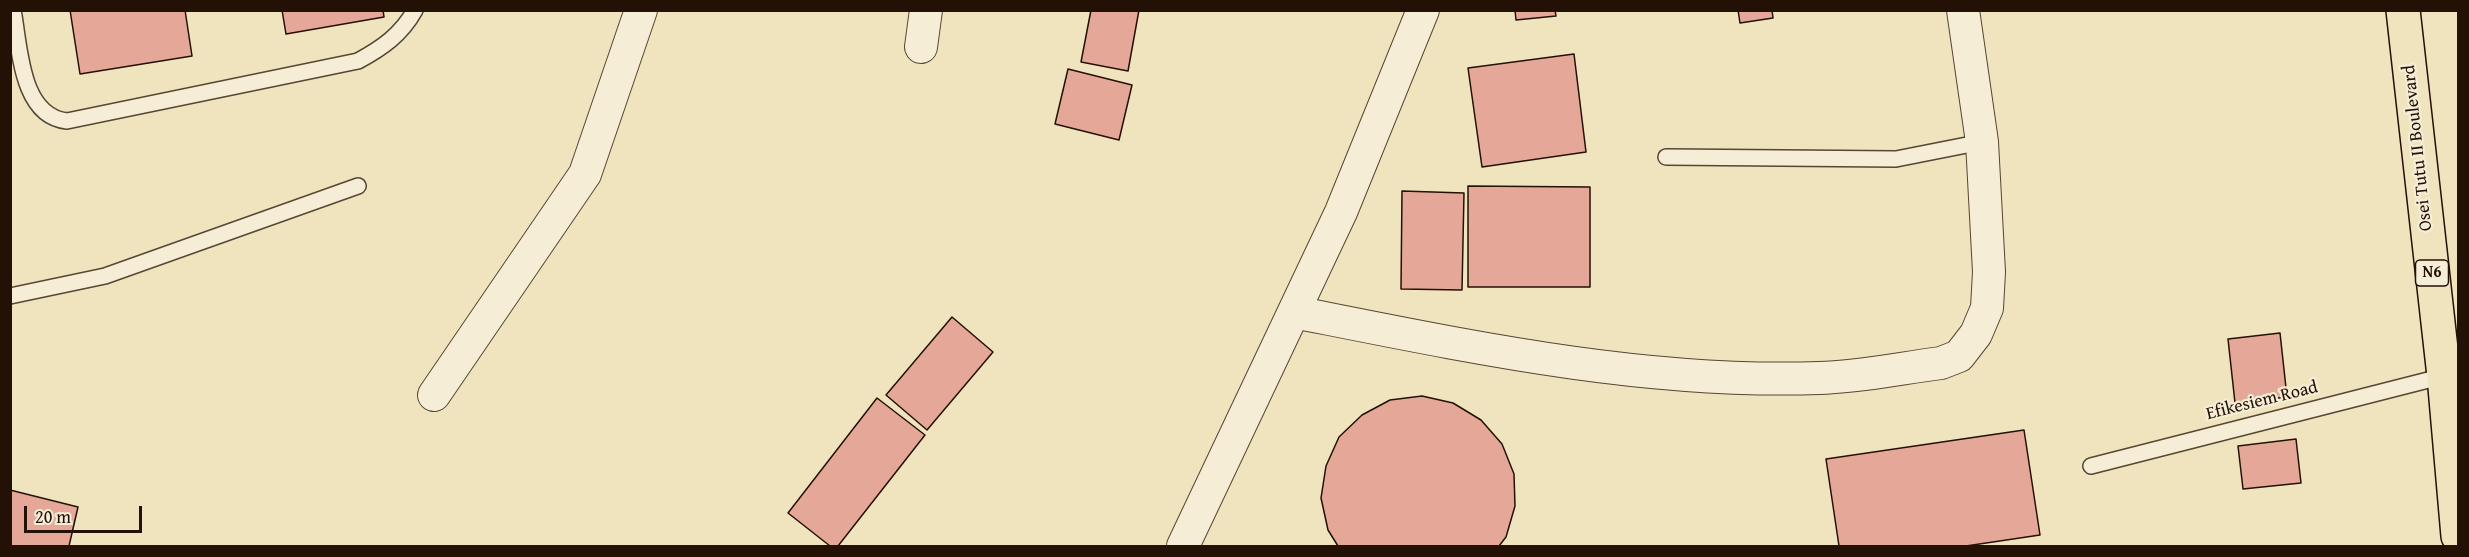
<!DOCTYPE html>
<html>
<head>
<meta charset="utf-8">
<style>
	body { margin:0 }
	#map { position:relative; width:2469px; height:557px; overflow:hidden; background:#efe4be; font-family:"Gentium Book Plus",serif }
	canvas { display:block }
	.frame { position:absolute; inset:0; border:12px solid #231105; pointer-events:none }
	.scale { position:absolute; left:24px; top:506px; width:118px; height:27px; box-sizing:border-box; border:3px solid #231105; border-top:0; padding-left:8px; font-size:18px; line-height:21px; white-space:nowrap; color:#231105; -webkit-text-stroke:4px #f5edd5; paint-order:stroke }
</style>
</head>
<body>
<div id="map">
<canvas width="2469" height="557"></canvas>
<div class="frame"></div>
<div class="scale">20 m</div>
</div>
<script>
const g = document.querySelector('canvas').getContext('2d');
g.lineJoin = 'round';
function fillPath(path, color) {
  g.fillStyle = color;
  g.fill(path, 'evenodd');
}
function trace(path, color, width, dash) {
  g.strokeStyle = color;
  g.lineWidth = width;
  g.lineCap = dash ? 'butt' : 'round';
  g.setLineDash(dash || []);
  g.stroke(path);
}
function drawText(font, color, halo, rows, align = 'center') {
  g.font = font + ' "Gentium Book Plus",serif';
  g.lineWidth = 4.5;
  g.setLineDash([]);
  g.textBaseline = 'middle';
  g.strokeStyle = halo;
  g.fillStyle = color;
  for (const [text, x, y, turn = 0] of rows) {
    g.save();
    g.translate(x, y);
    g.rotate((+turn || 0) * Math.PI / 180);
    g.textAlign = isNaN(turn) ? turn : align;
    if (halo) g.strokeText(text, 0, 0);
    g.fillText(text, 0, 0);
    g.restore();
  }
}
const building = new Path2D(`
	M 70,10 L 185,10 L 192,56 L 80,74 Z
	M 282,10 L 383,10 L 384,17 L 286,34 Z
	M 1091,10 L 1139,10 L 1128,71 L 1081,62 Z
	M 1515,10 L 1555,10 L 1556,16 L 1516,20 Z
	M 1738,10 L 1772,10 L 1773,18 L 1740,23 Z
	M 1574,54 L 1586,152 L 1482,167 L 1468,68 Z
	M 1068,69 L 1132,85 L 1119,140 L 1055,124 Z
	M 1468,186 L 1590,187 L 1590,287 L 1468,287 Z
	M 1402,191 L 1464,193 L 1462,290 L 1401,289 Z
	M 952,317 L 993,352 L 927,430 L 886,395 Z
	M 2280,333 L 2287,397 L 2235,403 L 2228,339 Z
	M 1422,396 L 1453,403 L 1481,420 L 1502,444 L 1514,474 L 1515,506 L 1506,537 L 1499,546 L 1338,546 L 1328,530 L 1321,498 L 1326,466 L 1339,437 L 1362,415 L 1390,400 Z
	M 877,398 L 925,435 L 838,546 L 830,546 L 788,513 Z
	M 2024,430 L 2040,535 L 1966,546 L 1839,546 L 1826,459 Z
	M 2296,439 L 2301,483 L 2243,489 L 2238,446 Z
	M 10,490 L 78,507 L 69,546 L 10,546 Z`);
const service = new Path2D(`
	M 13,10 C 20,46 20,116 67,121 L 358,61 C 382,48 401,35 415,10
	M 1666,157 L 1896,159 L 1982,142
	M 10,296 L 105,276 L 358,186
	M 2091,466 L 2444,376`);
const minor = new Path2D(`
	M 921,47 L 926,10
	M 1294,312 C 1466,346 1642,384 1819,378 C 1860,377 1901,368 1941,363 L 1959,356 L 1976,334 L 1987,308 L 1989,272 L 1982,142 L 1963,10
	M 434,395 L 585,174 L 641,10
	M 1183,546 L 1341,212 L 1423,10`);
const trunk = new Path2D(`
	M 2403,10 L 2444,376 L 2458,536`);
const shields = [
	[2432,273,33]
];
const shieldNames = [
	["N6",2432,273]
];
const streetNames = [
	["Osei Tutu II Boulevard",2418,148,-96],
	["Efikesiem Road",2262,401,-14]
];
fillPath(building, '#e5a798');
trace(building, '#231105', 1.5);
trace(service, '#564633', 18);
trace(minor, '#564633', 34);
trace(trunk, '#231105', 36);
trace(service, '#f5edd5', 15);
trace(minor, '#f5edd5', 32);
trace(trunk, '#efe4be', 33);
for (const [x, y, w] of shields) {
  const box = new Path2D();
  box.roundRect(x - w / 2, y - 13, w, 26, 4.5);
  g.fillStyle = '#f5edd5';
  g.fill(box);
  trace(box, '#231105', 1.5);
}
drawText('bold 16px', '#231105', null, shieldNames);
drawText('18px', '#231105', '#f5edd5', streetNames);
</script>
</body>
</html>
